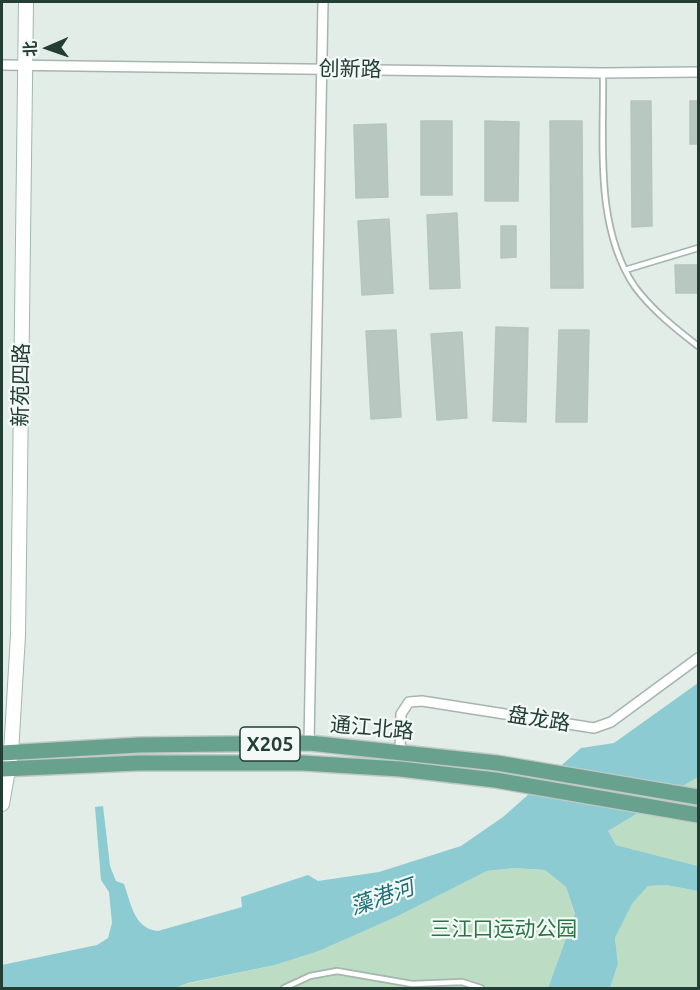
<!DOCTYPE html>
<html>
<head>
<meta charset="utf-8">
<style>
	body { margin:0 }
	#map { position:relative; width:700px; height:990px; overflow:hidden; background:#e3ede8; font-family:Ubuntu,"Noto Sans SC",sans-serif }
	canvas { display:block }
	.frame { position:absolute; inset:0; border:3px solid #233e35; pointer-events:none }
	.north { position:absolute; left:18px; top:18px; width:60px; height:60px; -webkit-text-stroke:4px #f3f9f6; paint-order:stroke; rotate:268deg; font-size:16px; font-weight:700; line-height:24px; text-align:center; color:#233e35 }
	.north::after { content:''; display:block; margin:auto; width:21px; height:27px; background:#233e35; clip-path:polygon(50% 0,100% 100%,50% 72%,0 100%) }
</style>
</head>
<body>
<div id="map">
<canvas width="700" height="990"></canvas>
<div class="frame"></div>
<div class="north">北</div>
</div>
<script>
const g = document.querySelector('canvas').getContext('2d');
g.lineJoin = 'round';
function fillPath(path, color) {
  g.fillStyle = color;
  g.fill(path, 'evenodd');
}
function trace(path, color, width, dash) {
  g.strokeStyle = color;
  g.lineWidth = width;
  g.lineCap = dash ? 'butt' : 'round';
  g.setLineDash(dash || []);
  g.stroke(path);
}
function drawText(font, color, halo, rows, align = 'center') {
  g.font = font + ' Ubuntu,"Noto Sans SC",sans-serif';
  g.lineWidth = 4.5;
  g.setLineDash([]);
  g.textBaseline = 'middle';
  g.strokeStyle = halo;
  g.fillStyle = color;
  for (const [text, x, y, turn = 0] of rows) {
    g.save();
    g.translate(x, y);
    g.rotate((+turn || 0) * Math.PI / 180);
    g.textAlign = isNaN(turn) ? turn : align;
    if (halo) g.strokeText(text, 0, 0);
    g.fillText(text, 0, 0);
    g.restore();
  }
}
const green = new Path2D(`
	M 698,777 L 698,866 L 616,845 L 608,831 Z
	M 514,868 L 545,870 L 566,887 L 575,915 L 548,988 L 167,988 L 275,965 L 319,951 L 398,916 L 487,871 Z
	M 666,885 L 698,891 L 698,988 L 610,988 L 618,964 L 615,938 L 632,904 L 648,886 Z`);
const water = new Path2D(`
	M 698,683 L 698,777 L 608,831 L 616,845 L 698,866 L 698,891 L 666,885 L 648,886 L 632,904 L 615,938 L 618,964 L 610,988 L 548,988 L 575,914 L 566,887 L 545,870 L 514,868 L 487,871 L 398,916 L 319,951 L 275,965 L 188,983 L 174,988 L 2,988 L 2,965 L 97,945 L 108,938 L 112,923 L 109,892 L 101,880 L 95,807 L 103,806 L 110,866 L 116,881 L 124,884 C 131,903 134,929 158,931 L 242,907 L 241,897 L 308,875 L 318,881 L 379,872 L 461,846 L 503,817 L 581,748 L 614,743 Z`);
const building = new Path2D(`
	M 631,101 L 651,101 L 652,226 L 632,227 Z
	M 690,101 L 699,101 L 699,144 L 690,144 Z
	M 421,121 L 452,121 L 452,195 L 421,195 Z
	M 485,121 L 519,122 L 518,201 L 485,201 Z
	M 550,121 L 582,121 L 583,288 L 551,288 Z
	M 386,124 L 388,197 L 356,198 L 354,125 Z
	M 457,213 L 460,288 L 430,289 L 427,215 Z
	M 389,219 L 393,293 L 362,295 L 358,221 Z
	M 501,226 L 516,226 L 516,257 L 501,258 Z
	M 675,265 L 697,265 L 698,293 L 676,293 Z
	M 496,327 L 528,328 L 526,422 L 493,421 Z
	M 396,330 L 401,417 L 371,419 L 366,331 Z
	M 559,330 L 589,330 L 587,422 L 556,422 Z
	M 462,332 L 467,418 L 437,420 L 431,334 Z`);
const lane = new Path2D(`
	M 603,73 C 604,142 594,227 635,287 C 652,310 676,329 698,346
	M 625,270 L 698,248
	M 284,988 L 310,976 L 337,971 L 412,984 L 462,982 L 481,988`);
const street = new Path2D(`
	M 2,65 L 603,73 L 698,72
	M 309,743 L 323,2
	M 400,751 L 401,714 L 409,702 L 422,701 L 594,728 L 611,722 L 698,658`);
const secondary = new Path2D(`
	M 2,804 L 11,753 L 18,635 L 26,2`);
const primary = new Path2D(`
	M 2,753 L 139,745 L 309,743 L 497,763 L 698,797
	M 2,769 L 138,763 L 303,763 L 400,769 L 495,780 L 698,815`);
const shields = [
	[270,744,60]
];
const shieldNames = [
	["X205",270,744]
];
const streetNames = [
	["创新路",350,69,1],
	["新苑四路",21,385,-89],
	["盘龙路",539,719,9],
	["通江北路",372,728,5]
];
const parkNames = [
	["三江口运动公园",504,929]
];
const waterNames = [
	["藻港河",382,897,-19]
];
fillPath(green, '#bcddc3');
fillPath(water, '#8ccbd1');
fillPath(building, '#b8c7c0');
trace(building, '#b5c6be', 1.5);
trace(lane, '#a6b5af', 8);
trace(street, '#a6b5af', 12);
trace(secondary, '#a1b8af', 16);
trace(primary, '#c1c9c6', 18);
trace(lane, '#fff', 4.5);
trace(street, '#fff', 9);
trace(secondary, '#fff', 14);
trace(primary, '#68a28f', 15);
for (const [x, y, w] of shields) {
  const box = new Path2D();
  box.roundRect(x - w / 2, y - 17, w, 34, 4.5);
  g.fillStyle = '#f3f9f6';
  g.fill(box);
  trace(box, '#233e35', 1.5);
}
drawText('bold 20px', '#233e35', null, shieldNames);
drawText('21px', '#233e35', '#f3f9f6', streetNames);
drawText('21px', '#2d7444', '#f3f9f6', parkNames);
drawText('italic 22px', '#1d7079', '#f3f9f6', waterNames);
</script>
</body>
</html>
